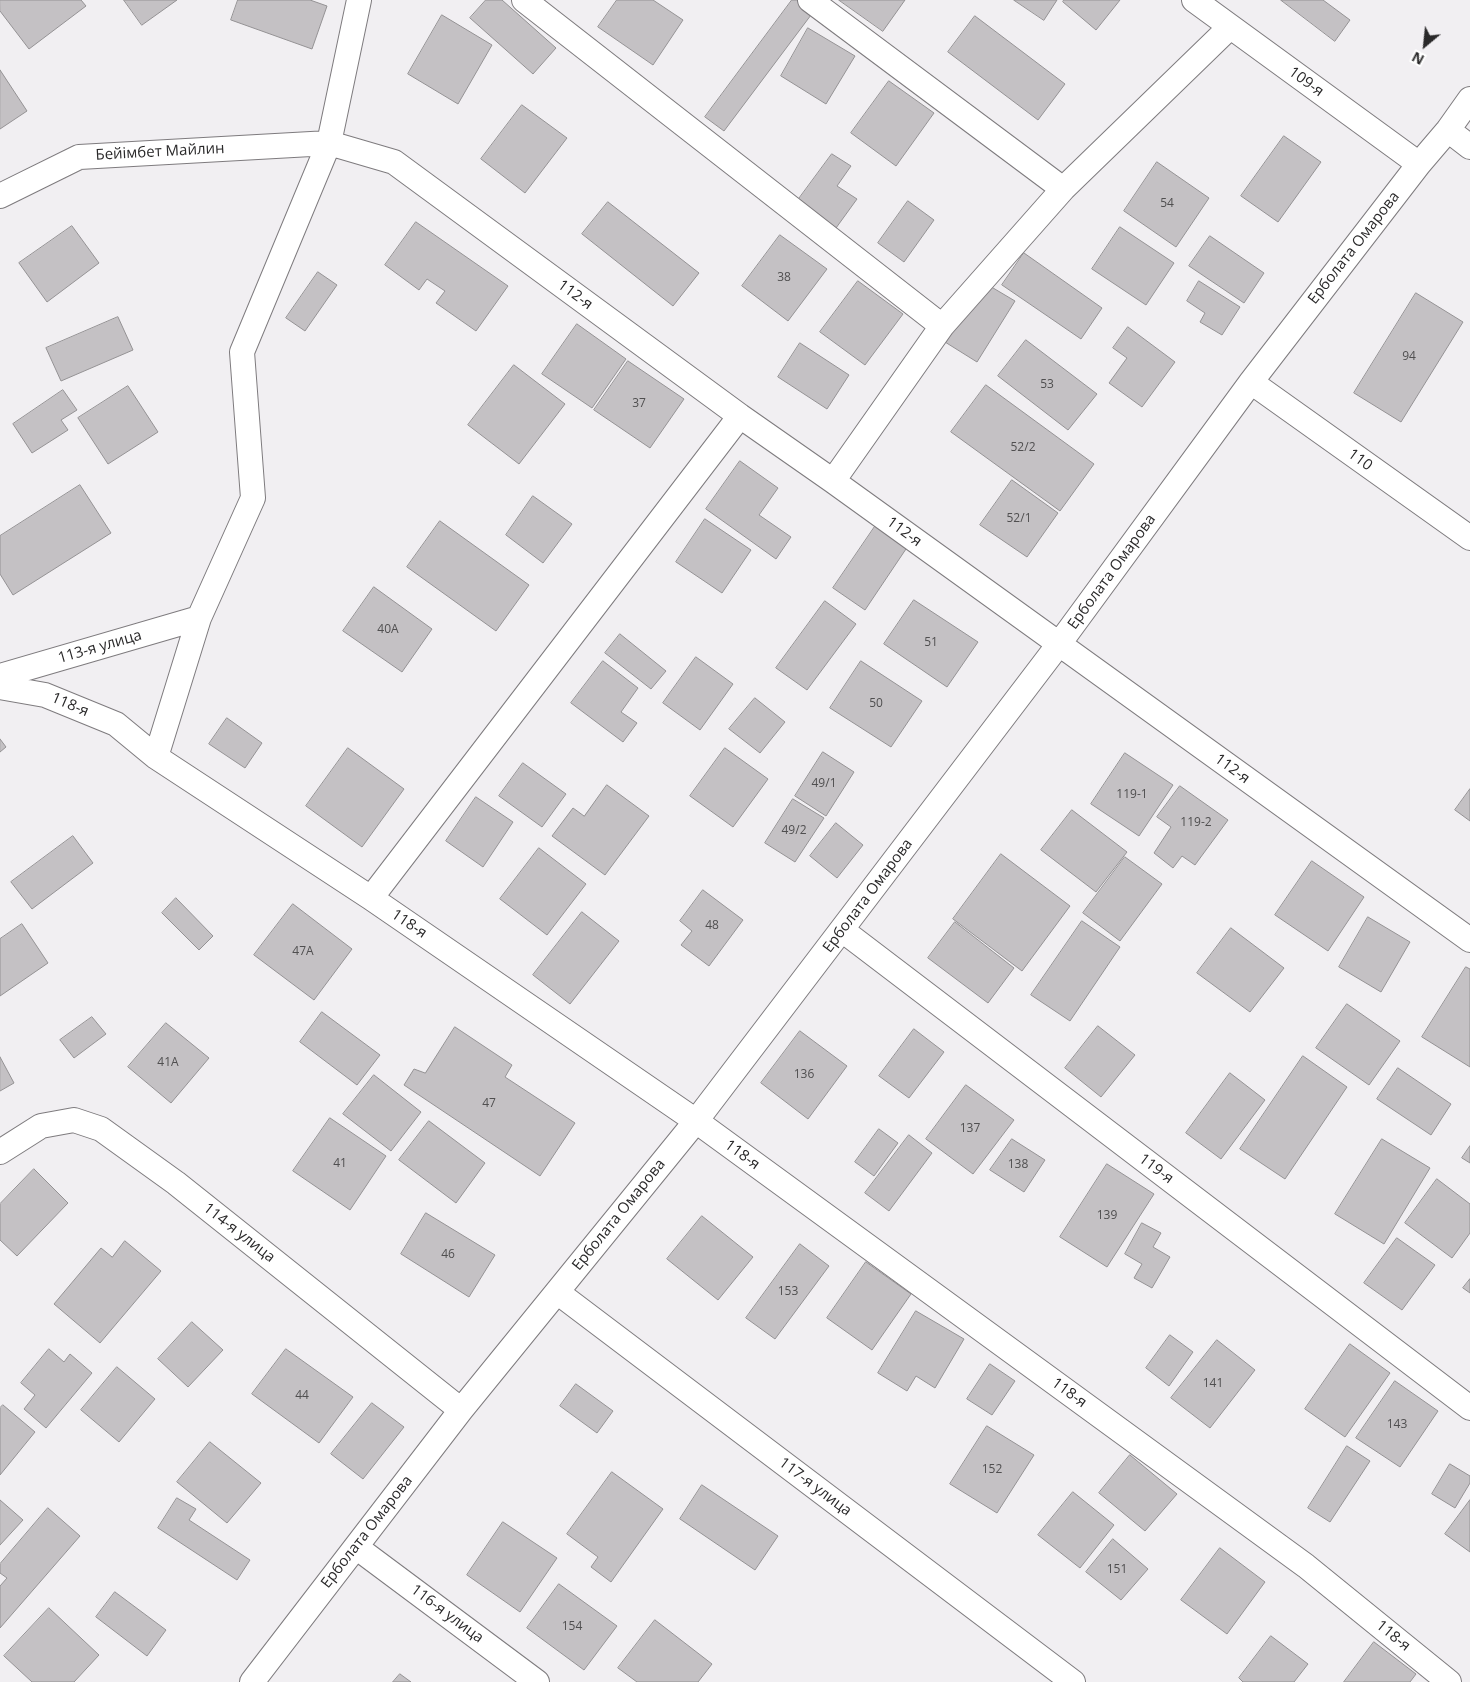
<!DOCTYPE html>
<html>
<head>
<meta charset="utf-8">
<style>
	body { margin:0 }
	#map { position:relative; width:1470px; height:1682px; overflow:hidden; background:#f1eff2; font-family:"Open Sans",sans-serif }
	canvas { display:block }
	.north { position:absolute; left:1400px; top:20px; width:50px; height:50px; -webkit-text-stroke:4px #fff; paint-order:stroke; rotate:208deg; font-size:14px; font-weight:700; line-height:20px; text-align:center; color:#2a292a }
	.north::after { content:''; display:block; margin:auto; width:18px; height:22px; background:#2a292a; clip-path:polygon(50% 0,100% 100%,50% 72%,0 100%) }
</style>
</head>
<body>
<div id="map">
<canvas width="1470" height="1682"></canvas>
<div class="north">N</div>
</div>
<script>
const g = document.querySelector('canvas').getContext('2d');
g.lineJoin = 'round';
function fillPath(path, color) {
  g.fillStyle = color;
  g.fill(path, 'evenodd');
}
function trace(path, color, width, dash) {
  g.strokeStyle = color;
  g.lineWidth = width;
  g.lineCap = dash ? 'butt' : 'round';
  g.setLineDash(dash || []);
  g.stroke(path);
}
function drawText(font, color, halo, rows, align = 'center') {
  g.font = font + ' "Open Sans",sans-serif';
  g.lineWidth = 5;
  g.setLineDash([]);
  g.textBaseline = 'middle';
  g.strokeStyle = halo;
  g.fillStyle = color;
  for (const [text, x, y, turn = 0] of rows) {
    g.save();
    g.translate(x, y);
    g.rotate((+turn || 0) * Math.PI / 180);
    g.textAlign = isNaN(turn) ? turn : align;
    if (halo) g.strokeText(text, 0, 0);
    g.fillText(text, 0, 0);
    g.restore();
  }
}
const building = new Path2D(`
	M 0,0 L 81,0 L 86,6 L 29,49 L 0,11 Z
	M 124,0 L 177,0 L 142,25 Z
	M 238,0 L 310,0 L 327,6 L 312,49 L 231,20 Z
	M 486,0 L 502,0 L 556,48 L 533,74 L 470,18 Z
	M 617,0 L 653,0 L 683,20 L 653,65 L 598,27 Z
	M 792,0 L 799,0 L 814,11 L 724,131 L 705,117 Z
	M 839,0 L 905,0 L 883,31 Z
	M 1014,0 L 1057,0 L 1044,20 Z
	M 1064,0 L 1120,0 L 1096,30 L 1063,2 Z
	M 1281,0 L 1323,0 L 1350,20 L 1335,41 Z
	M 442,15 L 492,45 L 458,104 L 408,74 Z
	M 975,16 L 1065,84 L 1038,120 L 948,52 Z
	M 808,28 L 855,56 L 826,104 L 781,76 Z
	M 0,70 L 27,111 L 0,129 Z
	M 889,81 L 934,113 L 896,166 L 851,133 Z
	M 522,105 L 567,138 L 525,193 L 481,159 Z
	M 1284,136 L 1321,162 L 1278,222 L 1241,196 Z
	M 832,154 L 851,166 L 837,186 L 857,199 L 836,228 L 798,200 Z
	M 1157,162 L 1209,198 L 1176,247 L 1124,211 Z
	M 908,201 L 934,220 L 904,262 L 878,243 Z
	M 608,202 L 699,273 L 673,306 L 582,234 Z
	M 416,222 L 508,286 L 476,331 L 436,303 L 445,291 L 427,279 L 419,290 L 385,265 Z
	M 72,226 L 99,263 L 47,302 L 19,263 Z
	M 1120,227 L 1174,263 L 1146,305 L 1092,269 Z
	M 780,235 L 827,269 L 788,321 L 742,286 Z
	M 1210,236 L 1264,273 L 1244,303 L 1189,266 Z
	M 1024,253 L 1102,308 L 1081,339 L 1002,285 Z
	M 318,272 L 337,285 L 305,331 L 286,318 Z
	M 858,281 L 903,314 L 865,365 L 820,332 Z
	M 1199,281 L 1240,307 L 1222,335 L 1200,322 L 1205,313 L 1187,301 Z
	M 983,282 L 1015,301 L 977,362 L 945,342 Z
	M 1416,293 L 1463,322 L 1401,422 L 1354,393 Z
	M 118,317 L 133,350 L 61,381 L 46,348 Z
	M 577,324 L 626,359 L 592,408 L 542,374 Z
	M 1128,327 L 1175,362 L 1142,407 L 1109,383 L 1127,358 L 1113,348 Z
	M 1026,340 L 1097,394 L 1068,430 L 998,376 Z
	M 800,343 L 849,375 L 827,409 L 778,377 Z
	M 628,361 L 684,399 L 650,448 L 594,410 Z
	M 514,365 L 565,404 L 519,464 L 468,425 Z
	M 986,385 L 1094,464 L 1060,511 L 951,432 Z
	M 128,386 L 158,432 L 108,464 L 78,418 Z
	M 63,390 L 77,410 L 61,420 L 68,430 L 32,453 L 13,424 Z
	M 740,461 L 778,488 L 759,515 L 791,537 L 776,559 L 706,509 Z
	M 1012,480 L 1058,513 L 1027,557 L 980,525 Z
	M 80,485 L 111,533 L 13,595 L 0,574 L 0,536 Z
	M 533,496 L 572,524 L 543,563 L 506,535 Z
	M 705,519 L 751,550 L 722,593 L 676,562 Z
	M 440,521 L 529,585 L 496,631 L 407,567 Z
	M 876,525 L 908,546 L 865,610 L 833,588 Z
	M 374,587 L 432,629 L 402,672 L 343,631 Z
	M 914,600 L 978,642 L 947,687 L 884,644 Z
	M 825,601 L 856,624 L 807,690 L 776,668 Z
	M 620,634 L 666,671 L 651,689 L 605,653 Z
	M 696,657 L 733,684 L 700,730 L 663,703 Z
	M 603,661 L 638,688 L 621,712 L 637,723 L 623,742 L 571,703 Z
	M 861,661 L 922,701 L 891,747 L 830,708 Z
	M 755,698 L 785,722 L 760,753 L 729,729 Z
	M 227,718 L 262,743 L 245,768 L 209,744 Z
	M 0,739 L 6,747 L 0,752 Z
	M 348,748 L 404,789 L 362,847 L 306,806 Z
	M 725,748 L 768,779 L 733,827 L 690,796 Z
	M 823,752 L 854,772 L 826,816 L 795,796 Z
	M 1125,753 L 1173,785 L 1139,836 L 1091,804 Z
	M 523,763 L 566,794 L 542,827 L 499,796 Z
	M 607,785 L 649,816 L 605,875 L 552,836 L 573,808 L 584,816 Z
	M 1180,786 L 1228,820 L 1195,865 L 1182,856 L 1173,868 L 1154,853 L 1171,827 L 1157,817 Z
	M 1470,789 L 1470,821 L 1455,810 Z
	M 476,797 L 513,822 L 483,867 L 446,841 Z
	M 793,799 L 824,818 L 795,862 L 765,843 Z
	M 1072,810 L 1127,852 L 1096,892 L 1041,850 Z
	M 836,823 L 863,845 L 837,878 L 810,856 Z
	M 73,836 L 93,863 L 32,909 L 11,882 Z
	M 539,848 L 586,884 L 547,935 L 500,899 Z
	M 1001,854 L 1070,906 L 1022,971 L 953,919 Z
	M 1125,857 L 1162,884 L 1120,941 L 1083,913 Z
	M 1312,861 L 1364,897 L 1328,951 L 1275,915 Z
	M 703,890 L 743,920 L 709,966 L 681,945 L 692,931 L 680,921 Z
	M 176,898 L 213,936 L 199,950 L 162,913 Z
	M 293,904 L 352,949 L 314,1000 L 254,955 Z
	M 582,912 L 619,941 L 570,1004 L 533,975 Z
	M 1368,917 L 1410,942 L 1381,992 L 1339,967 Z
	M 1082,921 L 1120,947 L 1070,1021 L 1031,995 Z
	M 955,922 L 1014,968 L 988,1003 L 928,958 Z
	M 22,924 L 48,963 L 0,996 L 0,939 Z
	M 1231,928 L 1284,968 L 1250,1012 L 1197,973 Z
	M 1466,967 L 1470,969 L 1470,1067 L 1422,1037 Z
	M 1347,1004 L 1400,1041 L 1369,1085 L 1316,1048 Z
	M 322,1012 L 380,1055 L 357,1085 L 300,1042 Z
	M 92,1017 L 106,1034 L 74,1058 L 60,1040 Z
	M 166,1023 L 209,1058 L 171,1103 L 128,1067 Z
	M 1098,1026 L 1135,1055 L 1101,1097 L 1065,1068 Z
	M 455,1027 L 512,1065 L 505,1077 L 575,1123 L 540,1176 L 404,1085 L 414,1069 L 425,1073 Z
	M 914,1029 L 944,1052 L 909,1098 L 879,1076 Z
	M 800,1031 L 847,1066 L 808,1119 L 761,1083 Z
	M 1303,1056 L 1347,1087 L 1285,1179 L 1240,1149 Z
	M 0,1057 L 14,1083 L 0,1091 Z
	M 1398,1068 L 1451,1104 L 1431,1135 L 1377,1099 Z
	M 1230,1073 L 1265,1100 L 1221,1159 L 1186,1133 Z
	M 374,1075 L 421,1112 L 391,1151 L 343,1114 Z
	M 966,1085 L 1014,1120 L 973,1174 L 926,1139 Z
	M 330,1118 L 386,1156 L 350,1210 L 293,1171 Z
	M 429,1121 L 485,1163 L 456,1203 L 399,1160 Z
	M 879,1129 L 898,1143 L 874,1176 L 855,1162 Z
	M 909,1135 L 932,1153 L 889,1211 L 865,1193 Z
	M 1012,1139 L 1045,1160 L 1024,1192 L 990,1170 Z
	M 1382,1139 L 1430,1168 L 1384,1244 L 1335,1214 Z
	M 1470,1146 L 1470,1163 L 1462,1158 Z
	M 1107,1164 L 1154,1194 L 1107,1267 L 1060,1237 Z
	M 34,1169 L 68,1203 L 17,1256 L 0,1240 L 0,1204 Z
	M 1437,1179 L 1470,1204 L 1470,1233 L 1452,1258 L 1405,1223 Z
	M 426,1213 L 495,1255 L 469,1297 L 401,1254 Z
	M 702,1216 L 753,1257 L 718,1300 L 667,1259 Z
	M 1142,1223 L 1161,1233 L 1153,1247 L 1170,1257 L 1152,1288 L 1134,1278 L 1142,1264 L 1125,1254 Z
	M 1397,1238 L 1435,1265 L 1402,1310 L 1364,1283 Z
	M 125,1241 L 161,1271 L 100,1343 L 54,1304 L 101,1248 L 112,1257 Z
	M 800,1244 L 829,1266 L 775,1339 L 746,1318 Z
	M 866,1262 L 911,1294 L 872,1350 L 827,1318 Z
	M 1470,1279 L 1470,1293 L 1463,1288 Z
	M 916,1311 L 964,1339 L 935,1388 L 916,1376 L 907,1391 L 878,1373 Z
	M 192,1322 L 223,1350 L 188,1387 L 158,1359 Z
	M 1170,1335 L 1193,1352 L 1169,1386 L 1146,1368 Z
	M 1217,1340 L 1255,1370 L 1210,1428 L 1171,1398 Z
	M 1350,1344 L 1390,1373 L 1345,1437 L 1305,1409 Z
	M 49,1349 L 64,1362 L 70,1354 L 92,1373 L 46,1428 L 24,1409 L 35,1395 L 21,1383 Z
	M 286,1349 L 353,1397 L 319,1443 L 252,1394 Z
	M 990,1364 L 1015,1381 L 992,1415 L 967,1399 Z
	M 117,1367 L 155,1399 L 119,1442 L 81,1410 Z
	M 1395,1381 L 1438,1411 L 1400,1467 L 1356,1438 Z
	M 576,1384 L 613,1411 L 597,1433 L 560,1406 Z
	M 372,1403 L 404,1427 L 363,1479 L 331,1454 Z
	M 3,1405 L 35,1432 L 0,1475 L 0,1408 Z
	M 987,1426 L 1034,1455 L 997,1513 L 950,1484 Z
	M 210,1442 L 261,1483 L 227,1523 L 177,1482 Z
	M 1347,1446 L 1370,1461 L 1330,1522 L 1308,1508 Z
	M 1130,1455 L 1177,1494 L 1145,1531 L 1099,1493 Z
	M 1450,1464 L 1470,1476 L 1470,1483 L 1455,1508 L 1432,1494 Z
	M 612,1472 L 663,1509 L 611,1582 L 591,1567 L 598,1557 L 567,1534 Z
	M 702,1485 L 778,1536 L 755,1570 L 680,1519 Z
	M 1073,1492 L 1114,1525 L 1080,1568 L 1038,1535 Z
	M 177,1498 L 196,1509 L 189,1520 L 250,1560 L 237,1580 L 158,1528 Z
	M 0,1500 L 23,1520 L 0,1545 Z
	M 1470,1500 L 1470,1552 L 1445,1534 Z
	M 48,1508 L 80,1536 L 0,1628 L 0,1586 L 7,1578 L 0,1573 L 0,1564 Z
	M 503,1522 L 557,1558 L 520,1612 L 467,1575 Z
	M 1113,1539 L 1148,1569 L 1121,1600 L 1086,1572 Z
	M 1220,1548 L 1265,1582 L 1227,1634 L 1181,1600 Z
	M 559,1584 L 617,1626 L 584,1670 L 527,1628 Z
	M 115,1592 L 166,1630 L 147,1656 L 96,1617 Z
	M 49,1608 L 99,1655 L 74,1682 L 32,1682 L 4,1656 Z
	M 655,1620 L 712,1664 L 698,1682 L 637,1682 L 618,1668 Z
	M 1271,1636 L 1308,1664 L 1294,1682 L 1243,1682 L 1239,1678 Z
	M 1374,1642 L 1416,1674 L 1410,1682 L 1344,1682 Z
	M 400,1674 L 411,1682 L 393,1682 Z`);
const street = new Path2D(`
	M 524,0 L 942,326
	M 810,0 L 1063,189
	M 1194,0 L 1419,164
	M 1448,130 L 1470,147
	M 0,196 L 79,157 L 329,143 L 394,162 L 740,416 L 833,481 L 1470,940
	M 1251,382 L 1470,538
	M 833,481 L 942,326 L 1063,189 L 1230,27
	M 0,676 L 199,618
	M 0,687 L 45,695 L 116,724 L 156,757 L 371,898 L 696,1121 L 1306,1566 L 1449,1682
	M 156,757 L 199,618 L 253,498 L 242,352 L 329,143 L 359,0
	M 371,898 L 740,416
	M 842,930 L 1470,1408
	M 0,1152 L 41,1126 L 74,1120 L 101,1129 L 176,1183 L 461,1410
	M 557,1292 L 1073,1682
	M 356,1547 L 537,1682
	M 252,1682 L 461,1410 L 696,1121 L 1059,644 L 1251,382 L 1419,164 L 1448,130 L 1470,99`);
const numberNames = [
	["54",1167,204],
	["38",784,278],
	["94",1409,357],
	["53",1047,385],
	["37",639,404],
	["52/2",1023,448],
	["52/1",1019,519],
	["40А",388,630],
	["51",931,643],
	["50",876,704],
	["49/1",824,784],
	["119-1",1132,795],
	["119-2",1196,823],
	["49/2",794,831],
	["48",712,926],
	["47А",303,952],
	["41А",168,1063],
	["136",804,1075],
	["47",489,1104],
	["137",970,1129],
	["41",340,1164],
	["138",1018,1165],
	["139",1107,1216],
	["46",448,1255],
	["153",788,1292],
	["141",1213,1384],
	["44",302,1396],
	["143",1397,1425],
	["152",992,1470],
	["151",1117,1570],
	["154",572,1627]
];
const streetNames = [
	["109-я",1306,82,36],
	["Бейімбет Майлин",160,152,-3],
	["Ерболата Омарова",1354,248,-52],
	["112-я",575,295,36],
	["110",1360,460,36],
	["112-я",904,532,36],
	["Ерболата Омарова",1112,572,-54],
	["113-я улица",100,647,-16],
	["118-я",70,705,23],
	["112-я",1232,769,36],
	["Ерболата Омарова",868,896,-53],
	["118-я",409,924,34],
	["118-я",742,1155,36],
	["119-я",1156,1169,37],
	["Ерболата Омарова",619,1215,-51],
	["114-я улица",239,1233,38],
	["118-я",1069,1393,36],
	["117-я улица",815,1487,37],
	["Ерболата Омарова",367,1532,-52],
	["116-я улица",447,1614,37],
	["118-я",1393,1636,39]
];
fillPath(building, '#c4c1c4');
trace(building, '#949294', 1);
trace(street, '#7e7b7e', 26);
trace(street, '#fff', 24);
drawText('12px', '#504f50', null, numberNames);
drawText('15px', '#2a292a', '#fff', streetNames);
</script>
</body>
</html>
